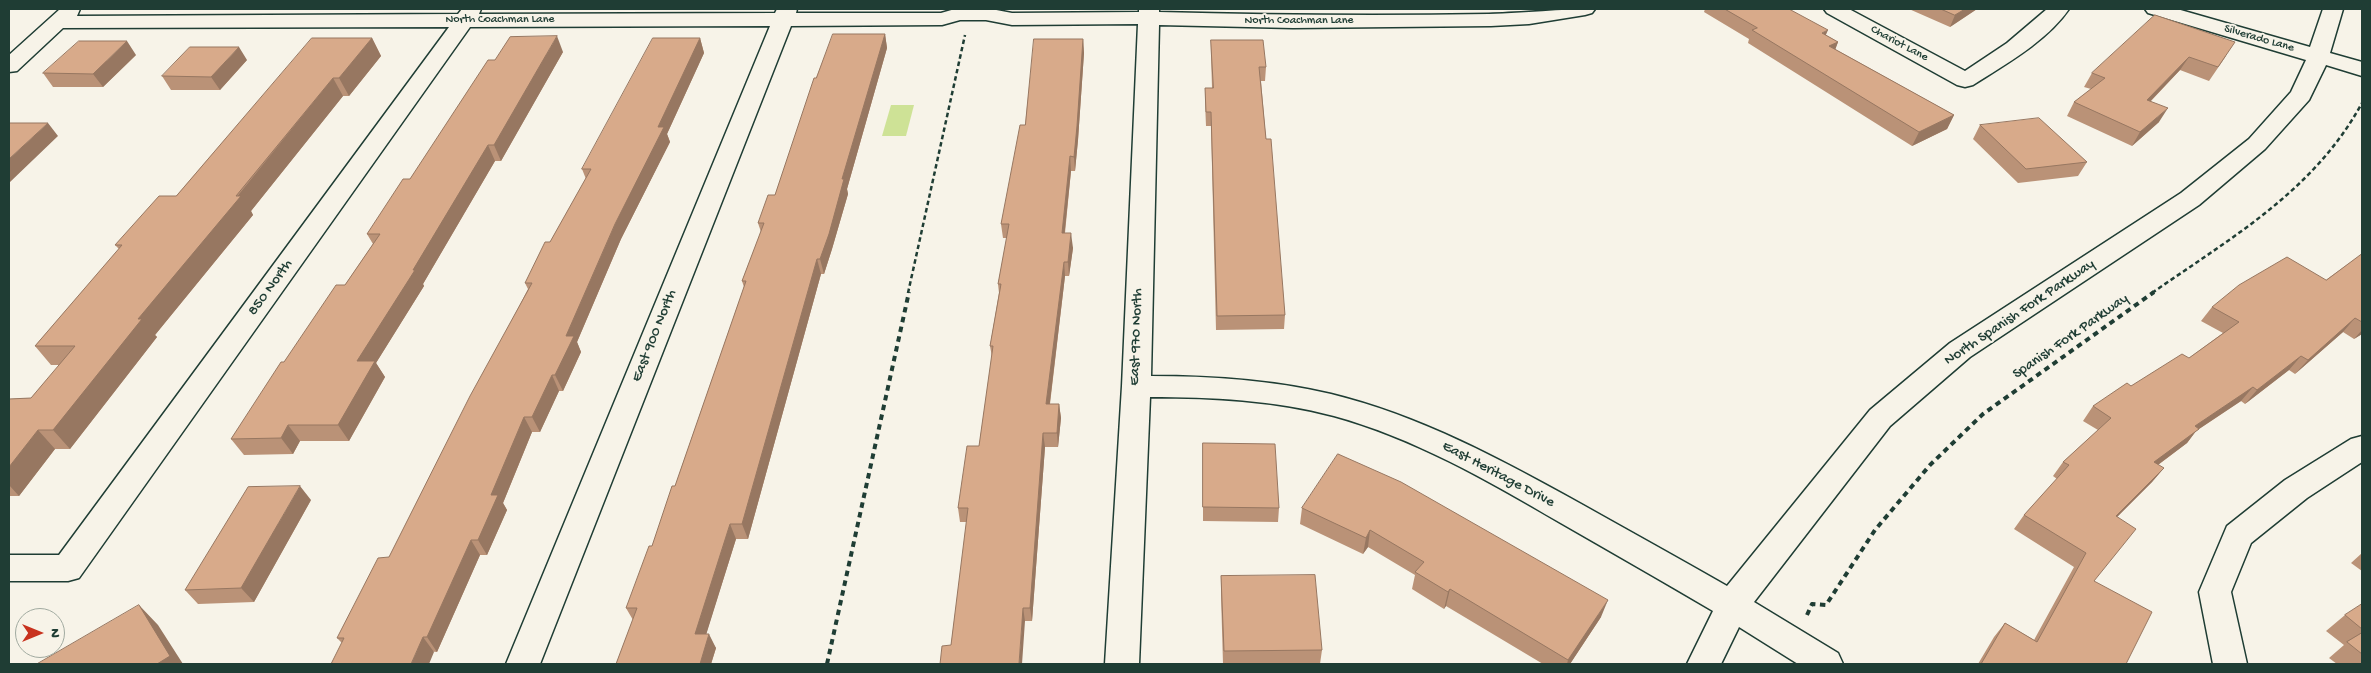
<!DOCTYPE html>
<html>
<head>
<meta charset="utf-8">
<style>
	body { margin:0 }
	#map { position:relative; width:2371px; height:673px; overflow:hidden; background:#f7f3e8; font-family:"Gochi Hand",sans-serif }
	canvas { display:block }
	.frame { position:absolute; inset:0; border:10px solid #1f3d34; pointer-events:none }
	.north { position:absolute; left:15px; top:608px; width:50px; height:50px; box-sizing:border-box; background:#f7f3e8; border:1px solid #a1aaa0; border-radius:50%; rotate:90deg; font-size:14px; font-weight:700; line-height:20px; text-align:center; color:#1f3d34 }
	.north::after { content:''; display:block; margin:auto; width:18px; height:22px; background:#c8321e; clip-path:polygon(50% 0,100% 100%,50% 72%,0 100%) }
</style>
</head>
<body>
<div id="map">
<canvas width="2371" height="673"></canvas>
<div class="frame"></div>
<div class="north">N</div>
</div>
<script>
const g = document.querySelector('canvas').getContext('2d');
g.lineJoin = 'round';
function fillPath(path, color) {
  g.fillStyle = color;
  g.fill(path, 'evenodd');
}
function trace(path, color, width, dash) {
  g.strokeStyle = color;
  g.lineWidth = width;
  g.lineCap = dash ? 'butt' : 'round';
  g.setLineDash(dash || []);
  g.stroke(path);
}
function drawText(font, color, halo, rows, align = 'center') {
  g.font = font + ' "Gochi Hand",sans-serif';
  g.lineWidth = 4;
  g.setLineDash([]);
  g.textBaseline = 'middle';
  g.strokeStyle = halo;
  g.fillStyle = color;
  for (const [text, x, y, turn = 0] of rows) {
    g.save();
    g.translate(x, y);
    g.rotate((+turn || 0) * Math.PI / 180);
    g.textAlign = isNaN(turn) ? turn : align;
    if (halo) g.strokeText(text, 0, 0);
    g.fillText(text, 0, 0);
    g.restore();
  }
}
const green = new Path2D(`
	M 891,105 L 914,105 L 906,136 L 882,136 Z`);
const pathFar1 = new Path2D(`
	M 908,293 L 965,35
	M 2152,293 C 2232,237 2314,191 2362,103`);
const path = new Path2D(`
	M 1807,615 L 1812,604 L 1826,605 L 1875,530 L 1930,465 L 1983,414 L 2154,292
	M 827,664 L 909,292`);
const minor = new Path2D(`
	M 60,9 L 80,9 L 77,16 L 458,14 L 462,9 L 481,9 L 479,14 L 775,13 L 777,9 L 797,9 L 796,13 L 941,13 L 955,9 L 991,9 L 1012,13 L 1139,12 L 1139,9 L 1159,9 L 1159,12 C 1269,15 1379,16 1489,14 C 1525,13 1560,9 1595,9 L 1592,13 L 1585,15 L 1529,24 L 1491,26 L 1293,28 L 1159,25 L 1151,376 C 1211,376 1272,380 1331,394 C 1421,416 1502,460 1583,505 C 1631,532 1680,559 1727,586 L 1870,410 L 1950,343 L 2181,193 L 2249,139 L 2291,92 L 2306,60 L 2148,13 L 2145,9 L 2177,9 L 2310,47 L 2323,9 L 2343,9 L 2330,53 L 2362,62 L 2362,76 L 2326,65 L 2309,100 L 2265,149 L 2199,205 L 1970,357 L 1890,426 L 1754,602 L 1838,653 L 1843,664 L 1798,664 L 1739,627 L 1721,664 L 1687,664 L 1713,611 C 1662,581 1610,551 1559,522 C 1487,480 1414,438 1334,416 C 1274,400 1211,397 1150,397 L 1139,664 L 1105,664 L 1122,386 L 1138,24 L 1012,25 L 986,20 L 960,20 L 942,25 L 791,26 L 540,664 L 506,664 L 770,26 L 470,27 L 79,578 L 68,581 L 9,581 L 9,555 L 59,555 L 449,27 L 63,28 L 17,71 L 9,72 L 9,55 Z
	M 1824,9 L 1849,9 L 1965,71 L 2007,43 L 2047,9 L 2069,9 C 2047,41 2006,64 1973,85 L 1965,87 L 1957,85 L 1827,13 Z
	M 2362,436 L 2362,462 L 2307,498 L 2251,543 L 2231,592 L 2247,664 L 2213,664 L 2199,592 L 2227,526 L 2285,480 L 2351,439 Z`);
const wall = new Path2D(`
	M 1705,9 L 1789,9 L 1826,35 L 1838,42 L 1835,49 L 1954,115 L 1947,129 L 1912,146 L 1748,43 L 1749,39 L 1704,12 Z
	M 1909,9 L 1977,9 L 1950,27 Z
	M 2155,15 L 2226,56 L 2209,81 L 2180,70 L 2151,101 L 2159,122 L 2132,146 L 2067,116 L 2074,102 L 2091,89 L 2084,87 L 2092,73 Z
	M 885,34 L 887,48 L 847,189 L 848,194 L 832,249 L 824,274 L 821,274 L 748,539 L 736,539 L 706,634 L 716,648 L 711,664 L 616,664 L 633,620 L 626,608 L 652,546 L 675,486 L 744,287 L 742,281 L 761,232 L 758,223 L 775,195 L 816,78 Z
	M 372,38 L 381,56 L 349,96 L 343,96 L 251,211 L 253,215 L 155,335 L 157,337 L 70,449 L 55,449 L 19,496 L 9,496 L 9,399 L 31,398 L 60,365 L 51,365 L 35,346 L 119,249 L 115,245 Z
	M 700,38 L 704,53 L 667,134 L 670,142 L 621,239 L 577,342 L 581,352 L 563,391 L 559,391 L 540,432 L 532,432 L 503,503 L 507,510 L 487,555 L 480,555 L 437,652 L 342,643 L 337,638 L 389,557 L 528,289 L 525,283 L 550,242 L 586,179 L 582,169 Z
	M 1083,39 L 1084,53 L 1078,140 L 1075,171 L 1071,171 L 1065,233 L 1073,248 L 1069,276 L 1065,276 L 1050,404 L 1059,404 L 1061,418 L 1058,447 L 1045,447 L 1032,621 L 1025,621 L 951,645 L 967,522 L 960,522 L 958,508 L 979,446 L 992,357 L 990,346 L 999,293 L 998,284 L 1007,238 L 1003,238 L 1001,224 L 1025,125 Z
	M 1211,40 L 1266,67 L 1265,81 L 1261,81 L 1266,139 L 1285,315 L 1284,329 L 1216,330 L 1211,126 L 1206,126 L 1205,102 L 1205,88 L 1212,88 L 1211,54 Z
	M 563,52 L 501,161 L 495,161 L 423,284 L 424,286 L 376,363 L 385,377 L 349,441 L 300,441 L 293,454 L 244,455 L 231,439 L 284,362 L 345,285 L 373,244 L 367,234 L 410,179 L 495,60 Z
	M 136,55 L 103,87 L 53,87 L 43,73 Z
	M 247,60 L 220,90 L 171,90 L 162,76 Z
	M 1980,125 L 2087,162 L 2078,176 L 2018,183 L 1973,139 Z
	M 2362,254 L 2362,334 L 2354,339 L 2343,332 L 2295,374 L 2289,370 L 2245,404 L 2241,401 L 2196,431 L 2187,443 L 2158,465 L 2164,468 L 2152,482 L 2117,517 L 2094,581 L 2126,664 L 1978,664 L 1994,637 L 2005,623 L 2034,640 L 2074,567 L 2014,529 L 2024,515 L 2057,479 L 2053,476 L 2063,462 L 2098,430 L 2083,421 L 2093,406 L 2131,386 L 2189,358 L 2223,333 L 2201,321 L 2212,307 L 2326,280 Z
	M 1203,443 L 1279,508 L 1278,522 L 1203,521 Z
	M 1338,454 L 1601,617 L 1570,664 L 1543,664 L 1446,606 L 1444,609 L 1412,589 L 1415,575 L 1368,547 L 1363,554 L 1300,524 L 1302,508 Z
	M 311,500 L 254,602 L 198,604 L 185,590 Z
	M 2362,553 L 2362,571 L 2351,563 Z
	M 1221,576 L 1322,650 L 1320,664 L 1223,664 L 1221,595 Z
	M 2362,604 L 2362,664 L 2337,664 L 2329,658 L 2344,645 L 2326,631 L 2345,615 Z`);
const shadedWall = new Path2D(`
	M 1965,9 L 1977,9 L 1950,27 L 1955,15 Z
	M 1828,30 L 1822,44 L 1822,33 Z
	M 885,34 L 887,48 L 847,189 L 848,194 L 832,249 L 824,274 L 820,259 L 842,179 Z
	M 557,36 L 563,52 L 501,161 L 494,145 Z
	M 372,38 L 381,56 L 349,96 L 339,78 Z
	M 700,38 L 704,53 L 667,134 L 670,142 L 621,239 L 577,342 L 581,352 L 563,391 L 555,375 L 566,336 L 658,127 Z
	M 1083,39 L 1084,53 L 1078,140 L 1075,171 L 1074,157 Z
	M 127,41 L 136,55 L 103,87 L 93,74 Z
	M 1838,42 L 1833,56 L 1829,46 Z
	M 239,47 L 247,60 L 220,90 L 211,77 Z
	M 2189,57 L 2180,70 L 2139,113 L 2147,100 Z
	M 333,78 L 343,96 L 251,211 L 253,215 L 155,335 L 157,337 L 70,449 L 53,430 L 138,319 Z
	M 2168,108 L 2159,122 L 2132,146 L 2140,132 Z
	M 1954,115 L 1947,129 L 1912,146 L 1919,132 Z
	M 48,123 L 58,136 L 9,183 L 9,159 Z
	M 488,145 L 495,161 L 423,284 L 424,286 L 376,363 L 385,377 L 349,441 L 338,425 L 357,361 Z
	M 1070,156 L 1071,171 L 1063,248 L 1062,233 Z
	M 1071,233 L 1073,248 L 1069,276 L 1068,262 Z
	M 817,259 L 821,274 L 748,539 L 742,524 Z
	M 1064,262 L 1065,276 L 1048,418 L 1046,404 Z
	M 2355,318 L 2343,332 L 2295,374 L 2308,360 Z
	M 2362,330 L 2362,334 L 2354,339 Z
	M 2301,356 L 2289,370 L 2245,404 L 2257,390 Z
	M 552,375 L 559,391 L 540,432 L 532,417 Z
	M 2253,387 L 2241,401 L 2196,431 L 2187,443 L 2143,476 L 2154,462 L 2195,426 Z
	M 1059,404 L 1061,418 L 1058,447 L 1057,433 Z
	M 524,417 L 532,432 L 503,503 L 507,510 L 487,555 L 478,540 L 491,495 Z
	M 288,425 L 300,441 L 293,454 L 281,438 Z
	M 38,430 L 55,449 L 19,496 L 9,485 L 9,467 Z
	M 1043,433 L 1045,447 L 1032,621 L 1030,608 Z
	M 2164,468 L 2152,482 L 2104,530 L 2116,516 Z
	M 300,486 L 311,500 L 254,602 L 241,588 Z
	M 730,524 L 736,539 L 702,648 L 695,634 Z
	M 1370,530 L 1368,547 L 1363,554 L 1366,538 Z
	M 471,540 L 480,555 L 437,652 L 427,637 Z
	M 1450,589 L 1446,606 L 1444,609 L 1448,592 Z
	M 1608,600 L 1601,617 L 1570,664 L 1567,664 L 1568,660 Z
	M 139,605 L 158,625 L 183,664 L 157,664 Z
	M 1023,608 L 1025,621 L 1022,664 L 1019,664 Z
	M 709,634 L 716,648 L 711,664 L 700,664 Z
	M 423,637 L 434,652 L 429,664 L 411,664 Z`);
const building = new Path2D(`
	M 1725,9 L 1789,9 L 1828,30 L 1822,33 L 1838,42 L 1829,46 L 1954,115 L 1919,132 L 1752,30 L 1757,28 Z
	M 1941,9 L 1965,9 L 1955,15 Z
	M 2155,15 L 2235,42 L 2218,67 L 2189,57 L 2147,100 L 2168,108 L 2140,132 L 2074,102 L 2105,78 L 2092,73 Z
	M 833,34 L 885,34 L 842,179 L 844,179 L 829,234 L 820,259 L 817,259 L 742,524 L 730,524 L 695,634 L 709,634 L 700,664 L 616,664 L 637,608 L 626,608 L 649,546 L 652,546 L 672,486 L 675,486 L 746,281 L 742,281 L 764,223 L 758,223 L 768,195 L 775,195 L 814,78 L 816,78 Z
	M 557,36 L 494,145 L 488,145 L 413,270 L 415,270 L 357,361 L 375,361 L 338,425 L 288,425 L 281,438 L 231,439 L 281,362 L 284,362 L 336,285 L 345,285 L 380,234 L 367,234 L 403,179 L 410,179 L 488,60 L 495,60 L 510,37 Z
	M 312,38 L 372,38 L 339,78 L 333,78 L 236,196 L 241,196 L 138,319 L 142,319 L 53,430 L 38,430 L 9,467 L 9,399 L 31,398 L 75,346 L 35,346 L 122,245 L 115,245 L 159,196 L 176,196 Z
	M 653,38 L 700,38 L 658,127 L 664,127 L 615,224 L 566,336 L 574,336 L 555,375 L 552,375 L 532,417 L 524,417 L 491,495 L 498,495 L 478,540 L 471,540 L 427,637 L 423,637 L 411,664 L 331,664 L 344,638 L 337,638 L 378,558 L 389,557 L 470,396 L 532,283 L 525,283 L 545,242 L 550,242 L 591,169 L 582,169 Z
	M 1034,39 L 1083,39 L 1077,126 L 1074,157 L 1070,156 L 1062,233 L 1071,233 L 1068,262 L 1064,262 L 1046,404 L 1059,404 L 1057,433 L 1043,433 L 1030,608 L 1023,608 L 1019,664 L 940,664 L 942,646 L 951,645 L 968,508 L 958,508 L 967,446 L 979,446 L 993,346 L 990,346 L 1001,284 L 998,284 L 1009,224 L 1001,224 L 1020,125 L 1025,125 Z
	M 1211,40 L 1263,40 L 1266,67 L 1259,67 L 1266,139 L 1271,139 L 1285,315 L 1217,316 L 1211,112 L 1206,112 L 1205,88 L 1213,88 Z
	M 79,41 L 127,41 L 93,74 L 43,73 Z
	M 190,47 L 239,47 L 211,77 L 162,76 Z
	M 2039,118 L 2087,162 L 2026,169 L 1980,125 Z
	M 9,123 L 48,123 L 9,159 Z
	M 2362,254 L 2362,322 L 2355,318 L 2308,360 L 2301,356 L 2257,390 L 2253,387 L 2195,426 L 2199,429 L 2154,462 L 2164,468 L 2116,516 L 2136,529 L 2094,581 L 2152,612 L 2126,664 L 1981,664 L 2005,623 L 2037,642 L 2086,553 L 2024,515 L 2069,465 L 2063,462 L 2111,418 L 2093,406 L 2127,383 L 2131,386 L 2182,354 L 2189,358 L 2239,322 L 2212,307 L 2239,285 L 2287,257 L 2326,280 Z
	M 1203,443 L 1275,444 L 1279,508 L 1203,507 Z
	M 1338,454 L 1401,482 L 1608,600 L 1568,660 L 1450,589 L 1448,592 L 1415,572 L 1424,562 L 1370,530 L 1366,538 L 1302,508 Z
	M 300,486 L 241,588 L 185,590 L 248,487 Z
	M 1315,575 L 1322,650 L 1224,651 L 1221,576 Z
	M 2362,604 L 2362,629 L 2345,615 Z
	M 139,605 L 170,656 L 157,664 L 37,664 Z
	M 2362,633 L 2362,654 L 2347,642 Z`);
const farStreetnames = [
	["North Coachman Lane",500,20],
	["North Coachman Lane",1299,21],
	["Silverado Lane",2259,39,16],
	["Chariot Lane",1899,44,28]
];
const streetNames = [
	["850 North",271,288,-54],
	["North Spanish Fork Parkway",2020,313,-34],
	["East 900 North",655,336,-68],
	["East 970 North",1137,337,-88],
	["Spanish Fork Parkway",2071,337,-35],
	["East Heritage Drive",1498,475,28]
];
fillPath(green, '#cee296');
trace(minor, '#1f3d34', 3);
trace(pathFar1, '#1f3d34', 2.5, [4.5, 3]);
trace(path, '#1f3d34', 4, [5.5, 4.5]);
fillPath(minor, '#f7f3e8');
fillPath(wall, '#ba9277');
fillPath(shadedWall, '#977761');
fillPath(building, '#d8aa8a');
trace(building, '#977761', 1);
drawText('12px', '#1f3d34', '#f7f3e8', farStreetnames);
drawText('15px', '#1f3d34', '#f7f3e8', streetNames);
</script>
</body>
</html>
